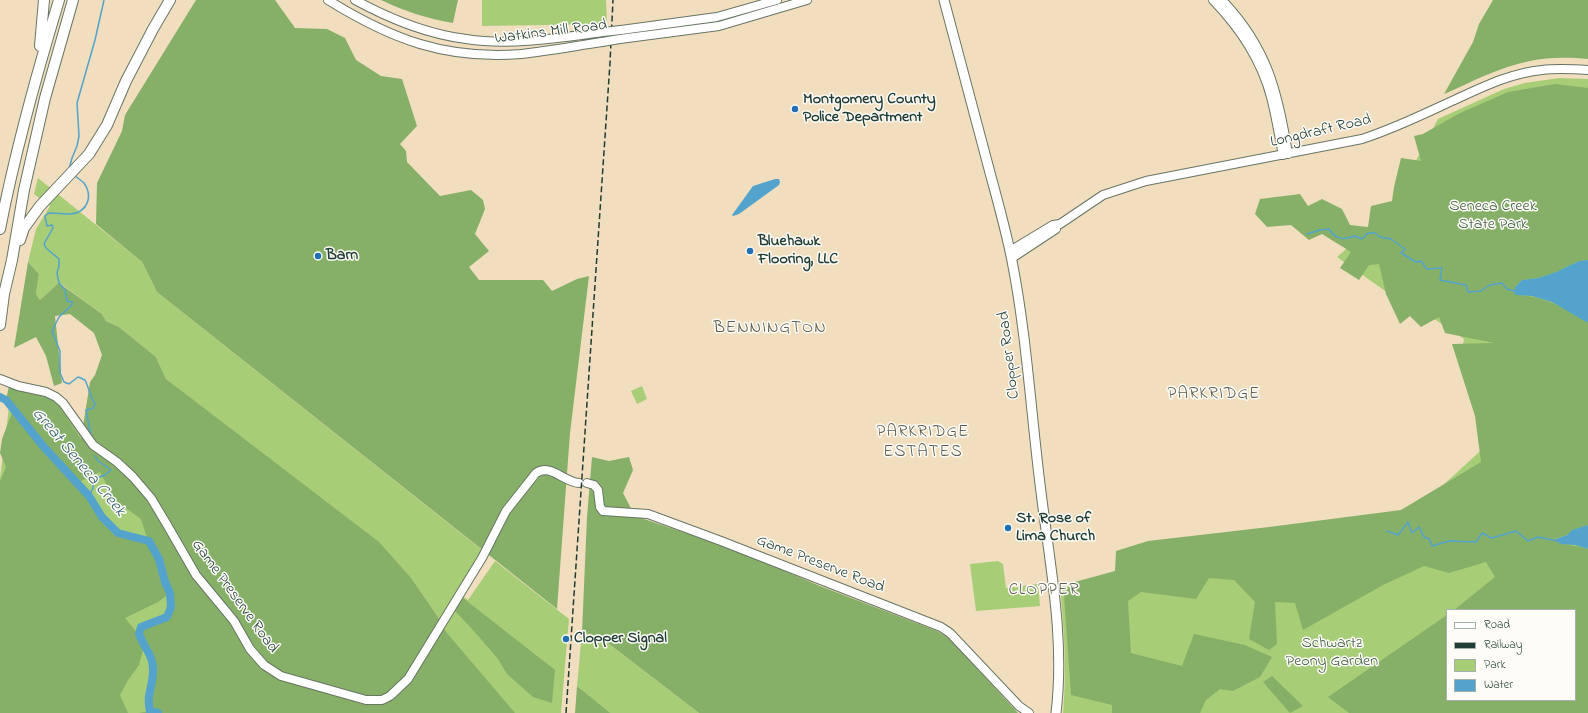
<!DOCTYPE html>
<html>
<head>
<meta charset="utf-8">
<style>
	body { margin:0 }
	#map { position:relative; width:1588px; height:713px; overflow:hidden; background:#f1debe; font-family:"Indie Flower",sans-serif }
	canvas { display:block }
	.legend { position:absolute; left:1446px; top:609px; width:130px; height:92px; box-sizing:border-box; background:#fdfcf7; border:1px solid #a4b0a9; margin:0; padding:5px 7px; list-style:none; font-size:12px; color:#1f3d34 }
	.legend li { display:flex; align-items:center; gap:8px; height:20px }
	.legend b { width:20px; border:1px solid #a4b0a9 }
</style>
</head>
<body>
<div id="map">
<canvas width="1588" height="713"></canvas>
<ul class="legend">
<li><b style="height:5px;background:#fff"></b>Road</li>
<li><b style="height:5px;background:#1f3d34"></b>Railway</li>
<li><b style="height:11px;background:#a8cd77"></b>Park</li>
<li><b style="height:11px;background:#53a3cd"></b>Water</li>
</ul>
</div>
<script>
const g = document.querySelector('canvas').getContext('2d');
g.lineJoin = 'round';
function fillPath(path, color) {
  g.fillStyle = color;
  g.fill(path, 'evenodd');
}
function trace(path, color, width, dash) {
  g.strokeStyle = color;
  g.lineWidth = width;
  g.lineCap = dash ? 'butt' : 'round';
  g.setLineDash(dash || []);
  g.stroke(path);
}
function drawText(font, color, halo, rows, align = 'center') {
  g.font = font + ' "Indie Flower",sans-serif';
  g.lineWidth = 3;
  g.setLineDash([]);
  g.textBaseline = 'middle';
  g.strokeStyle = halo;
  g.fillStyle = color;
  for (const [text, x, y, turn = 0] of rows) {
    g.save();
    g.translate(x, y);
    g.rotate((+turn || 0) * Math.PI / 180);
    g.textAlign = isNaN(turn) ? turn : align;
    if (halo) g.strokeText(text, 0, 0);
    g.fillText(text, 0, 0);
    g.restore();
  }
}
const green = new Path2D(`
	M 482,0 L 606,0 L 607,24 L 482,26 Z
	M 1559,78 L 1588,79 L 1588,713 L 1063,713 C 1067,670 1064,629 1060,586 L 1147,587 L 1405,520 L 1489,443 L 1462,349 L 1464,339 L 1427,314 L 1412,310 L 1337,257 L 1386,214 L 1393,204 L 1438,119 L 1504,89 L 1525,83 ZM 1447,610 L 1575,610 L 1575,700 L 1447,700 Z
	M 38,178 L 142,262 L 157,292 L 482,550 L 440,620 L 412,579 L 166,379 L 156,357 L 119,327 L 106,321 L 102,314 L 60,283 L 40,300 L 36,294 L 39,274 L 28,262 L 36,229 L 50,206 L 34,194 Z
	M 12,384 L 31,391 L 64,408 L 367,710 L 461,595 L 468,600 L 495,561 L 569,619 L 561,713 L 0,713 L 0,478 Z
	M 642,386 L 647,399 L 637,404 L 631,391 Z
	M 998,561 L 1003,564 L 1006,588 L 1038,584 L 1040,606 L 976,611 L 970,564 Z
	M 582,632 L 600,637 L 699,713 L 577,713 L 581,689 L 577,686 Z`);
const forest = new Path2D(`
	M 196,0 L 275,0 L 295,28 L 327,29 L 345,38 L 356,60 L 381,76 L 402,79 L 417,126 L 400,144 L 406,151 L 407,162 L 440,196 L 471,190 L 483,200 L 485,209 L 475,234 L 489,251 L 469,267 L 479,280 L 543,280 L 552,291 L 577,279 L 589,276 L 570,433 L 557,609 L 157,292 L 142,262 L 96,224 L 97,183 L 122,131 L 125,115 Z
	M 381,0 L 458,0 L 453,23 C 428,19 404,11 381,0 Z
	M 1493,0 L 1588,0 L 1588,59 C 1569,57 1548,57 1530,61 C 1499,67 1472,82 1444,94 L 1473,42 L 1479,24 Z
	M 1555,84 L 1588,88 L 1588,260 L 1579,261 L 1556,272 L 1538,278 L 1522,280 L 1515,287 L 1516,295 C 1543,295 1567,309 1588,323 L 1588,525 L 1572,530 L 1567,535 L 1554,539 C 1564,546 1576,545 1588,549 L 1588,713 L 1349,713 L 1328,697 L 1447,615 L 1447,700 L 1575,700 L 1575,610 L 1454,610 L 1495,577 L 1486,562 L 1449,573 L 1424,566 L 1383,585 L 1303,630 L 1295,603 L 1275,602 L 1277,644 L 1269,650 L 1249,639 L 1255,602 L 1234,580 L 1209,578 L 1196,599 L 1141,592 L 1128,601 L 1131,653 L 1182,666 L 1194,634 L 1245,645 L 1272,657 L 1260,677 L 1233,691 L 1220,689 L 1206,700 L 1200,713 L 1112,713 L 1112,705 L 1071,695 L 1064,595 L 1071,583 L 1115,571 L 1116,551 L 1148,541 L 1269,527 L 1401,510 L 1481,462 L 1475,416 L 1452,344 L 1494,343 L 1445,333 L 1439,317 L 1421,327 L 1410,316 L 1400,324 L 1386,294 L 1379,264 L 1369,265 L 1359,280 L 1340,268 L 1351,252 L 1322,234 L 1309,240 L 1291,225 L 1267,227 L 1255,214 L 1260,199 L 1300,194 L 1308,206 L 1322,199 L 1342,209 L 1350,225 L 1368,227 L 1371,206 L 1392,201 L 1394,187 L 1401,158 L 1421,161 L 1414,136 L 1423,134 L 1458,114 L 1508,92 Z
	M 28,262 L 39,274 L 36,294 L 40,300 L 59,283 L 102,314 L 106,321 L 119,327 L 156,357 L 166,379 L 379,542 L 412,579 L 440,620 L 446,632 L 515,713 L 139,713 L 150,711 L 147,701 L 154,671 L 151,656 L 144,646 L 139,665 L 128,680 L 120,695 L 128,713 L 0,713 L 0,481 L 6,467 L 0,453 L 2,439 L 13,410 L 6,400 L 9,386 L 47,397 L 57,403 L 81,439 L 90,382 L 95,375 L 102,355 L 94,333 L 70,314 L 55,316 L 62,383 L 54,386 L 46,356 L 36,337 L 14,348 ZM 100,472 L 111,493 L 119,503 L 141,519 L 148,541 L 118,533 L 102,517 L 89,496 L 77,483 ZM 170,593 L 171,607 L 167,617 L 141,627 L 138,634 L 125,618 L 158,602 Z
	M 592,457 L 609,461 L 629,457 L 633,470 L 623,493 L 635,516 L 733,549 L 820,586 L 937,631 L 949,638 L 1018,713 L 699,713 L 600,637 L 582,632 L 587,517 Z
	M 463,598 L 555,670 L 552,703 L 533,697 L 507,674 L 498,659 L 473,630 L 455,611 Z
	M 1272,676 L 1303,706 L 1290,713 L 1263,682 Z
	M 577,686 L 610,713 L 575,713 Z`);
const water = new Path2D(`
	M 775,179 L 779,179 L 780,182 L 779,185 L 739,214 L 733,216 L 732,215 L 753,186 Z
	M 1588,260 L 1588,323 L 1552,302 L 1532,296 L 1516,295 L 1514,293 L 1515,287 L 1522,280 L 1538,278 L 1556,272 L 1579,261 Z
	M 1588,525 L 1588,549 L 1575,545 L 1561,544 L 1553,540 L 1567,535 L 1572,530 Z`);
const stream = new Path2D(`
	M 69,169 L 72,158 L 77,146 L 79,136 L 77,103 L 95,40 L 104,0
	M 74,175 C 77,178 81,180 84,183 C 93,196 88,212 71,214 C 64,214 56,213 49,213 L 45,216 L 47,226 L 52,225 L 53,228 L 44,244 L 46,248 L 59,259 L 59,266 L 57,273 L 59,283 L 65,290 L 67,301 L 72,302 L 72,305 L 59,317 L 52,331 L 60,351 L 60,373 L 64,382 L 69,384 L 78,377 L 85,380 C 89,388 90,397 95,404 L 93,408 L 86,410 L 91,436
	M 1307,234 L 1320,230 L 1329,229 C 1336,240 1343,240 1355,236 L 1362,239 L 1368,233 L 1375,233 L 1380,237 L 1391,239 L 1405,249 L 1401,253 L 1416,262 L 1421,261 L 1427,269 L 1442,268 L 1440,280 L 1466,285 L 1468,292 L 1481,291 L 1490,285 L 1502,283 L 1507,289 L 1514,291
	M 89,496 L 93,488 L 94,479 L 105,475 L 111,470 L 97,460 L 95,456
	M 1387,531 L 1398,535 L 1408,522 L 1412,533 L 1419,527 L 1424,537 L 1429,539 L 1432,546 L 1449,541 L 1476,542 L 1482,533 L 1492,538 L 1516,531 L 1528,541 L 1538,537 L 1553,540`);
const river = new Path2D(`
	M 0,397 L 6,400 L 43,446 L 89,496 L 102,517 L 118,533 L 149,541 L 159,559 L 165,582 L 170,593 L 171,607 L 167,617 L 141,627 L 139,634 C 144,647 154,657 153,671 C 153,686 146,695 150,711 L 158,713`);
const secondary = new Path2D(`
	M 328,0 C 391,39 445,60 521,54 C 548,51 575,46 602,42
	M 355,0 C 390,19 426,34 466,39 C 510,46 559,38 603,32
	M 1213,0 C 1240,28 1261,59 1271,97 C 1276,116 1279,136 1283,155
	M 1222,0 C 1267,47 1278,91 1288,154
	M 621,30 L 717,17 L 777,0
	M 620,39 L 719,26 L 807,0
	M 1010,251 L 1053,225 L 1060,224 L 1103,195 L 1146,181 L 1362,139 C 1393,129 1422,115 1452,101 C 1481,88 1510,73 1542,70 C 1557,68 1573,69 1588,70
	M 1012,258 L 1056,229
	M 0,379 L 18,386 L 46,392 L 56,397 L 63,403 L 93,445 L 117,462 L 133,477 L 151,498 L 166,523 L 196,575 L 234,621 L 250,649 L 264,665 L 281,676 L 366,700 L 382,700 L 390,696 L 408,679 L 482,558 L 506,511 L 536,473 C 551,463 563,482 579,483
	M 587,483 L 594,485 L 598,490 L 600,507 L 603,511 L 648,514 L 721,541 L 941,627 L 950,633 L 1019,706 L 1029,713`);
const primary = new Path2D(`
	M 944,0 C 959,56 974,113 989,169 C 997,199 1006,230 1012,261 C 1027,337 1031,415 1041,492 C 1050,566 1065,639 1056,713`);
const highway = new Path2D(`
	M 40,46 L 44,0
	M 0,229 C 15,152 36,76 59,0
	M 20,240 L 24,228 L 40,206 L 89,154 L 107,125 L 126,81 L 153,29 L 170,0
	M 0,325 L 4,294 L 12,260 L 24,190 L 45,98 L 73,0`);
const rail = new Path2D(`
	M 566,713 L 610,63 L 613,0`);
const secondaryBridge = new Path2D(`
	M 603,32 L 621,30
	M 602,42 L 620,39`);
const markers = [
	[795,109,4,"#1f6fb2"],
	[750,251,4,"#1f6fb2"],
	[318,256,4,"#1f6fb2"],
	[1008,528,4,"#1f6fb2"],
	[566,639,4,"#1f6fb2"]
];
const streetNames = [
	["Watkins Mill Road",551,33,-7],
	["Longdraft Road",1321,132,-13],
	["Clopper Road",1010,355,-97],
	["Game Preserve Road",820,565,21],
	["Game Preserve Road",234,597,54]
];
const poiNames = [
	["Montgomery County",803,100],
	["Police Department",803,118],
	["Bluehawk",758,242],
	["Flooring, LLC",758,260],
	["Barn",326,256],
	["St. Rose of",1016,519],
	["Lima Church",1016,537],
	["Clopper Signal",574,639]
];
const parkNames = [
	["Seneca Creek",1493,207],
	["State Park",1493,225],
	["Schwartz",1332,644],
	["Peony Garden",1332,662]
];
const neighbourhoodNames = [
	["BENNINGTON",770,329],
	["PARKRIDGE",1214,395],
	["PARKRIDGE",923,433],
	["ESTATES",923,453],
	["CLOPPER",1044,591]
];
const waterNames = [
	["Great Seneca Creek",78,463,50]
];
fillPath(green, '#a8cd77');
fillPath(forest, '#86b068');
fillPath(water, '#53a3cd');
trace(stream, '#53a3cd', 1.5);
trace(river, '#53a3cd', 8);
trace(secondary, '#687564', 10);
trace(primary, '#687564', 11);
trace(highway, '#687564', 12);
trace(secondary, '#fff', 8);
trace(primary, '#fff', 9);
trace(highway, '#fff', 10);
trace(rail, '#1f3d34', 1.5, [6, 3]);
trace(secondaryBridge, '#687564', 10, []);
trace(secondaryBridge, '#fff', 8);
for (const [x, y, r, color] of markers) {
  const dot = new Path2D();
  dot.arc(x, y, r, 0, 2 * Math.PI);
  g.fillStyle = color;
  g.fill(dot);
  trace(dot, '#fdfcf7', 1.5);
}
drawText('16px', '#1f3d34', '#fdfcf7', streetNames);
drawText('bold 16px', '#1f3d34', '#fdfcf7', poiNames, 'left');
drawText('16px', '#416145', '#fdfcf7', parkNames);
g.letterSpacing = '1px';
drawText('17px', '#5d5e51', '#fdfcf7', neighbourhoodNames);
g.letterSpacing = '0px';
drawText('italic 17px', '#31616a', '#fdfcf7', waterNames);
</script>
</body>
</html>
